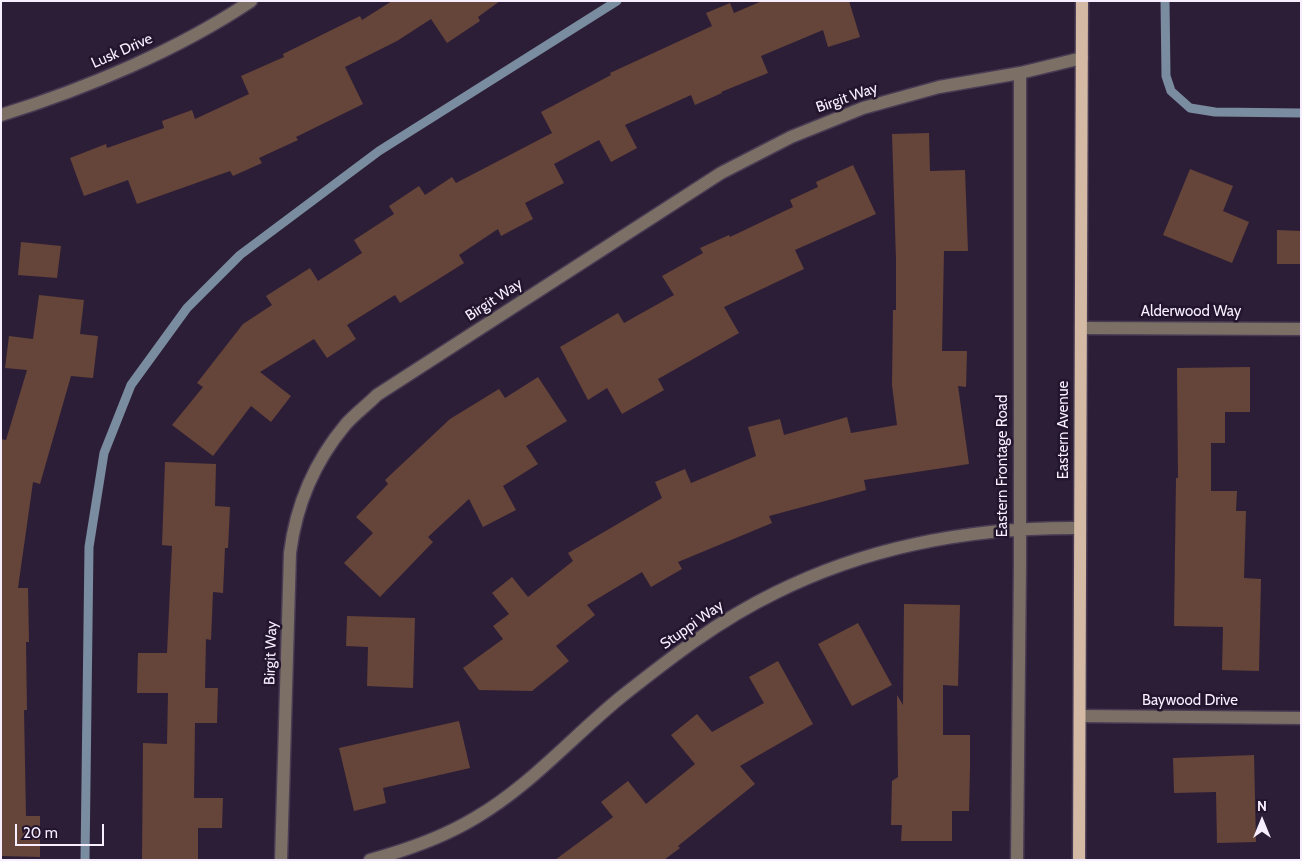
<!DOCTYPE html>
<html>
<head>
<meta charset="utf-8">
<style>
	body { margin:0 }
	#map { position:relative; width:1302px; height:861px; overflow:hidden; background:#2d1e37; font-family:Cabin,sans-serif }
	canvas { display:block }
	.frame { position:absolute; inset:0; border:2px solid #f7eeff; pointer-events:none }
	.north { position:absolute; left:1237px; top:796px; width:50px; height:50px; -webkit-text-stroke:4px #23152d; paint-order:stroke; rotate:0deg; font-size:14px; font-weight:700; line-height:20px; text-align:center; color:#f7eeff }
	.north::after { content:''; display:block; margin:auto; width:18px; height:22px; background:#f7eeff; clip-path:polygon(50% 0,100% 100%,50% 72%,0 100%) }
	.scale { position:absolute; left:15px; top:824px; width:89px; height:22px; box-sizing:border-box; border:2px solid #f7eeff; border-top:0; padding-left:6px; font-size:15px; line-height:18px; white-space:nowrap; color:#f7eeff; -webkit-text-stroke:4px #23152d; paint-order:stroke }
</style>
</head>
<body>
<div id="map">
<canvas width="1302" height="861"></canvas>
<div class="frame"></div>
<div class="north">N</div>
<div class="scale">20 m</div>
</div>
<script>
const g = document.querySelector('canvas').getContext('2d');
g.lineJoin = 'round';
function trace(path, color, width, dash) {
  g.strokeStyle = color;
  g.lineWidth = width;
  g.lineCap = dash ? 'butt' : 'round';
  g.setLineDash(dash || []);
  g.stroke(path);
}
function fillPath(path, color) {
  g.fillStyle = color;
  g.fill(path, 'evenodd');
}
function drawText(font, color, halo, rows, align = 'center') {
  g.font = font + ' Cabin,sans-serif';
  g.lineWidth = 5;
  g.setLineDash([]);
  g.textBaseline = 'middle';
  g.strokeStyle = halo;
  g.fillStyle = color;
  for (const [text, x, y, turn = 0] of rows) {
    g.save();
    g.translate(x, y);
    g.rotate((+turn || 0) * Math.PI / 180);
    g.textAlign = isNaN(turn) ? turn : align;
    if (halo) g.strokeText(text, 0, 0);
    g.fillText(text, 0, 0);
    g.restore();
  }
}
const stream = new Path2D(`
	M 1165,1 L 1166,76 L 1171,91 L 1190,108 L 1215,112 L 1301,113
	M 85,860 L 89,547 L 104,453 L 131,385 L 187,308 L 240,255 L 379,151 L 617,1`);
const building = new Path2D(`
	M 392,1 L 500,1 L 478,17 L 480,21 L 447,43 L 431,19 L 397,41 L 345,67 L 363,104 L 296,137 L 298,140 L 259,158 L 262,163 L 233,176 L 230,171 L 137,204 L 128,180 L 84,196 L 70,158 L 106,144 L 107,148 L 164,128 L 162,121 L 192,110 L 195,119 L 249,94 L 241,76 L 284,57 L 283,54 L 360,16 L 362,20 Z
	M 762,1 L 849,1 L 860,37 L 828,47 L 823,30 L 761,56 L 768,73 L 721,92 L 722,93 L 695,105 L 691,95 L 625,125 L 637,148 L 611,162 L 599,140 L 554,164 L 564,183 L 525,203 L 533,219 L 501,236 L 498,229 L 459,255 L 464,263 L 437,280 L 400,303 L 395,295 L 347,325 L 356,339 L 327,358 L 314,339 L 260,372 L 291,396 L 271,422 L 251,406 L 213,456 L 172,425 L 203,387 L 197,383 L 243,324 L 272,305 L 266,296 L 310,268 L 318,281 L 362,253 L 354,240 L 394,214 L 389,206 L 419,186 L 425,195 L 452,177 L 456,183 L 552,133 L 541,112 L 611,75 L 610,73 L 712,26 L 706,13 L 730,3 L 734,13 Z
	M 929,133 L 930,171 L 965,170 L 968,251 L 944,251 L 942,351 L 967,351 L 966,387 L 958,386 L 969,464 L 864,480 L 866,490 L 769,516 L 772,523 L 678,562 L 682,569 L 651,587 L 642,572 L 587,605 L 595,615 L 556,646 L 569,661 L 532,691 L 479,690 L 463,668 L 503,639 L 493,626 L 509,614 L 492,593 L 512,577 L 528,597 L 573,561 L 568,553 L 662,498 L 655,482 L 685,469 L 691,483 L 756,456 L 748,427 L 780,419 L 784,435 L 847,417 L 851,433 L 897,425 L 892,385 L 893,310 L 896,310 L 896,258 L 896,260 L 892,134 Z
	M 853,165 L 876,214 L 795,250 L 804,269 L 724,307 L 739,333 L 658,379 L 664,390 L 622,414 L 607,388 L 588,400 L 560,347 L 618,313 L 624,323 L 674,295 L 662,276 L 703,253 L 700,248 L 729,235 L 730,237 L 793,207 L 790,200 L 818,187 L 816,182 Z
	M 1190,169 L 1233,186 L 1223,211 L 1249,222 L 1232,263 L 1163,235 Z
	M 1277,230 L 1301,231 L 1301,264 L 1277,264 Z
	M 21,242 L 61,246 L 57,278 L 18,275 Z
	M 39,295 L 84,300 L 80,334 L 98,336 L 93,378 L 71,376 L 40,484 L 33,482 L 18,588 L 28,588 L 29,642 L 26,642 L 27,710 L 24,710 L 26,816 L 40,816 L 40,857 L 1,856 L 1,439 L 6,440 L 27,370 L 5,368 L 9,336 L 33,339 Z
	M 1250,367 L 1250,412 L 1225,412 L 1225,443 L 1211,443 L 1211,491 L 1237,491 L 1236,511 L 1246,511 L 1244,578 L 1261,579 L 1259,671 L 1222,670 L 1223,627 L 1174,626 L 1176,478 L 1178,478 L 1177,368 Z
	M 538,377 L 567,421 L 526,446 L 538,464 L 503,486 L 516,510 L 483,527 L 469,499 L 428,537 L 433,542 L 380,597 L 344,563 L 373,533 L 356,517 L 388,484 L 385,480 L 450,419 L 499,389 L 505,398 Z
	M 165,462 L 216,464 L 215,506 L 230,507 L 228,548 L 225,548 L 223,593 L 213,592 L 211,640 L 206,639 L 205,688 L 218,688 L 217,723 L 195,723 L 194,798 L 223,798 L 222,828 L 198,828 L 198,860 L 142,860 L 143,743 L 167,744 L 168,693 L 137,693 L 138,653 L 167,653 L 172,546 L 162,545 Z
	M 904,604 L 960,605 L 958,686 L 943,685 L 943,735 L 970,735 L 970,768 L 969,811 L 952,811 L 952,841 L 901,841 L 902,825 L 891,825 L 892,781 L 898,777 L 897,695 L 903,705 Z
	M 347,616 L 415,618 L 413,688 L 367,686 L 368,647 L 346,646 Z
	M 858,623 L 892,685 L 852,706 L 818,644 Z
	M 778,661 L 813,724 L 740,766 L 755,784 L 678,846 L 680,848 L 664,860 L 555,860 L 613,817 L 601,802 L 628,781 L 646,804 L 695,764 L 671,735 L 697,714 L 712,732 L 764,703 L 749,677 Z
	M 459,721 L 470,768 L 383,788 L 386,803 L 354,811 L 339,748 Z
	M 1254,755 L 1256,842 L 1217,843 L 1216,792 L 1174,793 L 1173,758 Z`);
const minor = new Path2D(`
	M 1,115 C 85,89 178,50 251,1
	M 1081,328 L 1301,329
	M 1080,716 L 1301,718
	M 281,860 L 290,553 C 296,505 315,461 346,424 C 355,414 367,405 377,395 L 721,173 L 791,137 L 863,108 L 939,87 L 1020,73 L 1082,58
	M 370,860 C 407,850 442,838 475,818 C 530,786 572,737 621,697 C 669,659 719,620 775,593 C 871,545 974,527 1080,528
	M 1017,860 L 1020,564 L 1020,73`);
const major = new Path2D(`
	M 1079,860 L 1082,1`);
const streetNames = [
	["Lusk Drive",122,51,-24],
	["Birgit Way",847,98,-19],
	["Birgit Way",494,300,-33],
	["Alderwood Way",1191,312],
	["Eastern Avenue",1064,430,-90],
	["Eastern Frontage Road",1003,466,-90],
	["Stuppi Way",692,625,-35],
	["Birgit Way",271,653,-88],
	["Baywood Drive",1190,701]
];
trace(stream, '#7a8ca0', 9);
fillPath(building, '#654439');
trace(minor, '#493b53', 15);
trace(major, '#493b53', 15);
trace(minor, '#7c6f65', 12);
trace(major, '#d4b9a4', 12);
drawText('15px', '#f7eeff', '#23152d', streetNames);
</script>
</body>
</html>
